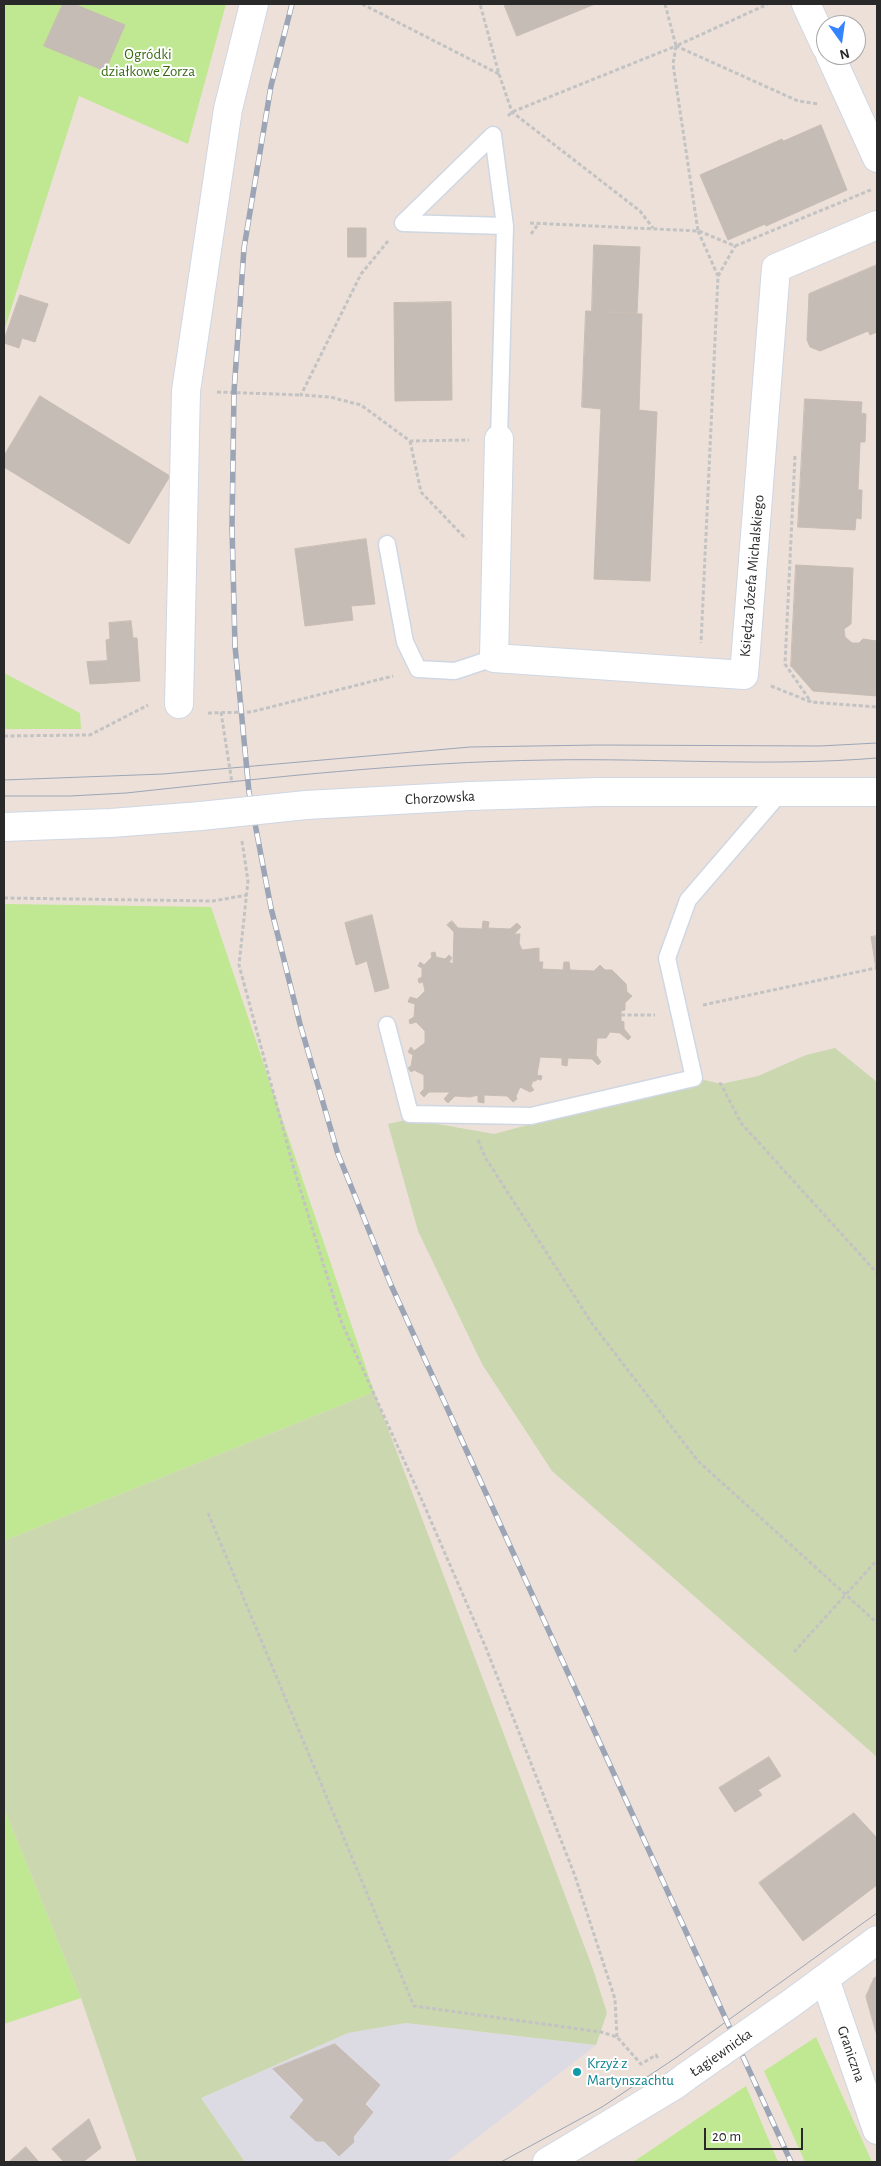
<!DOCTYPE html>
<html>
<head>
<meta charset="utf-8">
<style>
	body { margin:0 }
	#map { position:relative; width:881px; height:2166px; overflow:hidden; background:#ece0d9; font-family:"Alegreya Sans",sans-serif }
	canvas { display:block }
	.frame { position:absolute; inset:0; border:5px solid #292929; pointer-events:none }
	.north { position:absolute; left:816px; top:15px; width:50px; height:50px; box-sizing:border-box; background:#fff; border:1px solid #a9a9a9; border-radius:50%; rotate:166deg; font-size:14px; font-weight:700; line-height:20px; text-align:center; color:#292929 }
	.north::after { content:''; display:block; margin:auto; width:18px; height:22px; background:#3483ff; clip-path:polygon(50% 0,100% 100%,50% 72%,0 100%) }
	.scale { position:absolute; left:704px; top:2128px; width:99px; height:22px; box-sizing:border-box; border:2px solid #292929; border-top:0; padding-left:6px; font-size:15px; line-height:18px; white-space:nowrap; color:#292929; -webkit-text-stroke:4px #fff; paint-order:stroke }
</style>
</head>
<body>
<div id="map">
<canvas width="881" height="2166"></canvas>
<div class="frame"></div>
<div class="north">N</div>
<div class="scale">20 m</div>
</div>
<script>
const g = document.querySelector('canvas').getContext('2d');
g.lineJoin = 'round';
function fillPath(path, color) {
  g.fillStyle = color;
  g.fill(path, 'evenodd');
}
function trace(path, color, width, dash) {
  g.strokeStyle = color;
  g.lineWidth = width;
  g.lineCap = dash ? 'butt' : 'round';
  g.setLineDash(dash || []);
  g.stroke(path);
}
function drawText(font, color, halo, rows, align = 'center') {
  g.font = font + ' "Alegreya Sans",sans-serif';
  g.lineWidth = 4;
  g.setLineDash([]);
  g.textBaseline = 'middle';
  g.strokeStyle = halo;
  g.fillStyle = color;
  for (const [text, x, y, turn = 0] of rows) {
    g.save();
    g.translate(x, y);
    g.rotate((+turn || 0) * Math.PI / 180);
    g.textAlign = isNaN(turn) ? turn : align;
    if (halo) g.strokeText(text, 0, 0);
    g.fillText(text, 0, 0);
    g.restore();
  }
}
const industrial = new Path2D(`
	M 406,2023 L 596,2045 L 446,2162 L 245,2162 L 201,2098 L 348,2033 Z`);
const green = new Path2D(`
	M 4,4 L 226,4 L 188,144 L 79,96 L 4,331 Z
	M 4,673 L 80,713 L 81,729 L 4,729 Z
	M 4,904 L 211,907 L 374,1392 L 4,1541 Z
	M 4,1808 L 81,1998 L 4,2024 Z
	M 816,2037 L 872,2162 L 805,2162 L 764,2071 Z
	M 746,2086 L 778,2162 L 633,2162 Z`);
const cemetery = new Path2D(`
	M 835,1048 L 877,1082 L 877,1757 L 552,1471 L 482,1364 L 418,1231 L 388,1124 L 410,1119 L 494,1134 L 700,1079 L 721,1084 L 758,1076 L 806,1055 Z
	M 374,1392 L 593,1969 L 607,2013 L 596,2045 L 406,2023 L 348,2033 L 201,2098 L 245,2162 L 137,2162 L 81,1998 L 4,1808 L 4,1541 Z`);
const building = new Path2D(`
	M 63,4 L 74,4 L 125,25 L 105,71 L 44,46 Z
	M 504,4 L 595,4 L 517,36 Z
	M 821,125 L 847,190 L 766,226 L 765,224 L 728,240 L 700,175 L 782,139 L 783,141 Z
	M 348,228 L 366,228 L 366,257 L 348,257 Z
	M 594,245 L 640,247 L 637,313 L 592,311 Z
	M 877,265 L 877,332 L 870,335 L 868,331 L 820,351 L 810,347 L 807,340 L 809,294 Z
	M 20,295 L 48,304 L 35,342 L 22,338 L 19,348 L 4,343 L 4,340 Z
	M 451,302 L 452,400 L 395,401 L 394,303 Z
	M 586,311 L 642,314 L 639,410 L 657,412 L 650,581 L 594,579 L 601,409 L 582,407 Z
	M 40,396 L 170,476 L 129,544 L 4,467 L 4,456 Z
	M 805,399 L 862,402 L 861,413 L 866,414 L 865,442 L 860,442 L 858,490 L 862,490 L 861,519 L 856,518 L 855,530 L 798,527 Z
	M 366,539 L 375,604 L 351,606 L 353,620 L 305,626 L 295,549 Z
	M 796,565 L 853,568 L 851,624 L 844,629 L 845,637 L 791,666 Z
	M 131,621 L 133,638 L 137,638 L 140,681 L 109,683 L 106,640 L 110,639 L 109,623 Z
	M 845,637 L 852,643 L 859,643 L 863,639 L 877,641 L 877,696 L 813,691 L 791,666 Z
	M 107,661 L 109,683 L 90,684 L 87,662 Z
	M 372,915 L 389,988 L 375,992 L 367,961 L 356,965 L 345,923 Z
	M 452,921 L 458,928 L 482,929 L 483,921 L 489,922 L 488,928 L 510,929 L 517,923 L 521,927 L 514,934 L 520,934 L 519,943 L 522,950 L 539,948 L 539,962 L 543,962 L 542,969 L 563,970 L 564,962 L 569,962 L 570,970 L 594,971 L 600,965 L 605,970 L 612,970 L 626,984 L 627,992 L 632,996 L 625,1003 L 625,1010 L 621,1011 L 621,1021 L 624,1022 L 624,1029 L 631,1037 L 628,1040 L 620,1033 L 610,1032 L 606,1038 L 597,1038 L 596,1055 L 601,1062 L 598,1065 L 592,1059 L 568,1058 L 567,1066 L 562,1065 L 562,1058 L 540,1057 L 537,1075 L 542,1076 L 541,1080 L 537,1079 L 536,1081 L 533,1081 L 531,1086 L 534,1090 L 530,1092 L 520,1087 L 516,1096 L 517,1099 L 513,1102 L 507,1096 L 484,1095 L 484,1103 L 478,1102 L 478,1095 L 470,1097 L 455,1096 L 448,1103 L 444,1099 L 450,1092 L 429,1092 L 424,1097 L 420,1093 L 424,1089 L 424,1075 L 414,1070 L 411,1072 L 408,1068 L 411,1066 L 413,1055 L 408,1052 L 411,1047 L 414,1051 L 425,1043 L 425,1031 L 416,1022 L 410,1024 L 409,1020 L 414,1017 L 415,1004 L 408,1002 L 410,997 L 417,999 L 425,991 L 423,982 L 419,983 L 418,979 L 422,977 L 422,968 L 418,966 L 420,962 L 424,965 L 432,957 L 431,953 L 435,952 L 436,957 L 445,959 L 449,955 L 452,958 L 449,962 L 453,964 L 454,932 L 447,925 Z
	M 877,936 L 877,975 L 871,937 Z
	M 769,1757 L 781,1776 L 758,1790 L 762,1795 L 735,1812 L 719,1788 Z
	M 854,1813 L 877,1838 L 877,1885 L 803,1941 L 759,1883 Z
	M 877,1977 L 877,1998 L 867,1994 L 874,1978 Z
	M 867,1994 L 877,1998 L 877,2036 L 866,1997 Z
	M 335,2044 L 380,2085 L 365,2104 L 373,2112 L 353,2137 L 354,2142 L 339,2156 L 324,2141 L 316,2141 L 290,2117 L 304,2100 L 273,2069 Z
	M 89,2119 L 101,2148 L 83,2162 L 64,2162 L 52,2149 Z
	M 26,2147 L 39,2162 L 9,2162 Z`);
const path = new Path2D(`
	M 362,4 L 499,74 L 480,4
	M 665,4 L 676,46
	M 499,74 L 512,112 L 640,211 L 653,228
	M 508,116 L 512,112 L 676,46 L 798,101 L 819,104
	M 530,223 L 698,231 L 673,64 L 676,46 L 768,4
	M 698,231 L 718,276 L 701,643
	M 699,231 L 735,246 L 873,189
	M 531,234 L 539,223
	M 388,241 L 361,274 L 301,395 L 330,397 L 361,405 L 410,441 L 469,440
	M 718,276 L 735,246
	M 217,392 L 301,395
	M 410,441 L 421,492 L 466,539
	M 795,456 L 785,664 L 811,702
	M 771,686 L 811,702 L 877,707
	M 221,712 L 232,783
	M 208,713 L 251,712 L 393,676
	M 4,736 L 90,735 L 148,705
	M 242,841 L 248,881 L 239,965 L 294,1169 L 341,1321 L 421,1498 L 486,1648 L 575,1876 L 615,1999 L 617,2037
	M 4,898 L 213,901 L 247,895
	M 703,1005 L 876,968
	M 621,1015 L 655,1015
	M 719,1083 L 721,1084 L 741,1123 L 877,1273
	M 478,1140 L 485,1157 L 593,1325 L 698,1461 L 877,1623
	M 208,1513 L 414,2006 L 601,2032 L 617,2037 L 641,2064 L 656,2055 L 659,2060
	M 794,1652 L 877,1560`);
const service = new Path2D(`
	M 493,135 L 505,226 L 403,223 Z
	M 499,439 L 505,226
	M 387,544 L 405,642 L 418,669 L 455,671 L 494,658
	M 387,1025 L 410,1114 L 531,1116 L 694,1078 L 667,958 L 688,900 L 781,792`);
const minor = new Path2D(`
	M 806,4 L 826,47
	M 830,55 L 877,158
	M 499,439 L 494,658 L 744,675 L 776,268 L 877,225
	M 179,704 L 186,391 L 228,109 L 254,4
	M 825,1979 L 877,2130`);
const tertiary = new Path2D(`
	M 306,805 L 470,796 L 598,792 L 877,792
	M 4,827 L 111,823 L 201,816
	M 790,2004 L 877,1940
	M 547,2162 L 675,2085 L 687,2076`);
const tram = new Path2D(`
	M 4,780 L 163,774 L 470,747 L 598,745 L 820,746 L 877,743
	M 4,796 L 70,796 L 126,793 C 266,778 407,762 548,760 C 658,758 768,767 877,758
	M 501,2162 L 602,2107 L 677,2057 L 877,1913`);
const rail = new Path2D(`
	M 292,4 L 271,86 L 244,248 L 234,392 L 232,527 L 235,646 L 249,792 L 271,908 L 300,1024 L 338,1154 L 391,1285 L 791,2162`);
const tertiaryBridge = new Path2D(`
	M 201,816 L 306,805
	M 687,2076 L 790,2004`);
const markers = [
	[577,2072,5,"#0f9aa8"]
];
const parkNames = [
	["Ogródki",148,54],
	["działkowe Zorza",148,71]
];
const streetNames = [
	["Księdza Józefa Michalskiego",752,576,-85],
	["Chorzowska",440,798,-3],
	["Łagiewnicka",721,2053,-35],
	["Graniczna",851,2054,71]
];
const cultureNames = [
	["Krzyż z",587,2063],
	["Martynszachtu",587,2080]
];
fillPath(industrial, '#dcdbe4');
fillPath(green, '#c0e792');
fillPath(cemetery, '#cbd7af');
fillPath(building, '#c4bcb5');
trace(building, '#c8bcb3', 1);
trace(service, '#cfd7e3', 19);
trace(minor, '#cfd7e3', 30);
trace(tertiary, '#cfd7e3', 30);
trace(path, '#c3c3c3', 3, [4, 2.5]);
trace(service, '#fff', 16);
trace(minor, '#fff', 28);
trace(tertiary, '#fff', 28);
trace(tram, '#9ca5b5', 1);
trace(rail, '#9ca5b5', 5.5);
trace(rail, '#fff', 4, [11]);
trace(tertiaryBridge, '#cfd7e3', 30, []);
trace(tertiaryBridge, '#fff', 28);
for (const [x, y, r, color] of markers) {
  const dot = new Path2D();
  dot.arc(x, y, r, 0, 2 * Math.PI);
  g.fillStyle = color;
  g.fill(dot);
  trace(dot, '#fff', 2);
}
drawText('15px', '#386a15', '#fff', parkNames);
drawText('15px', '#292929', '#fff', streetNames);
drawText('15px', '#0d838f', '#fff', cultureNames, 'left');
</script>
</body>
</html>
